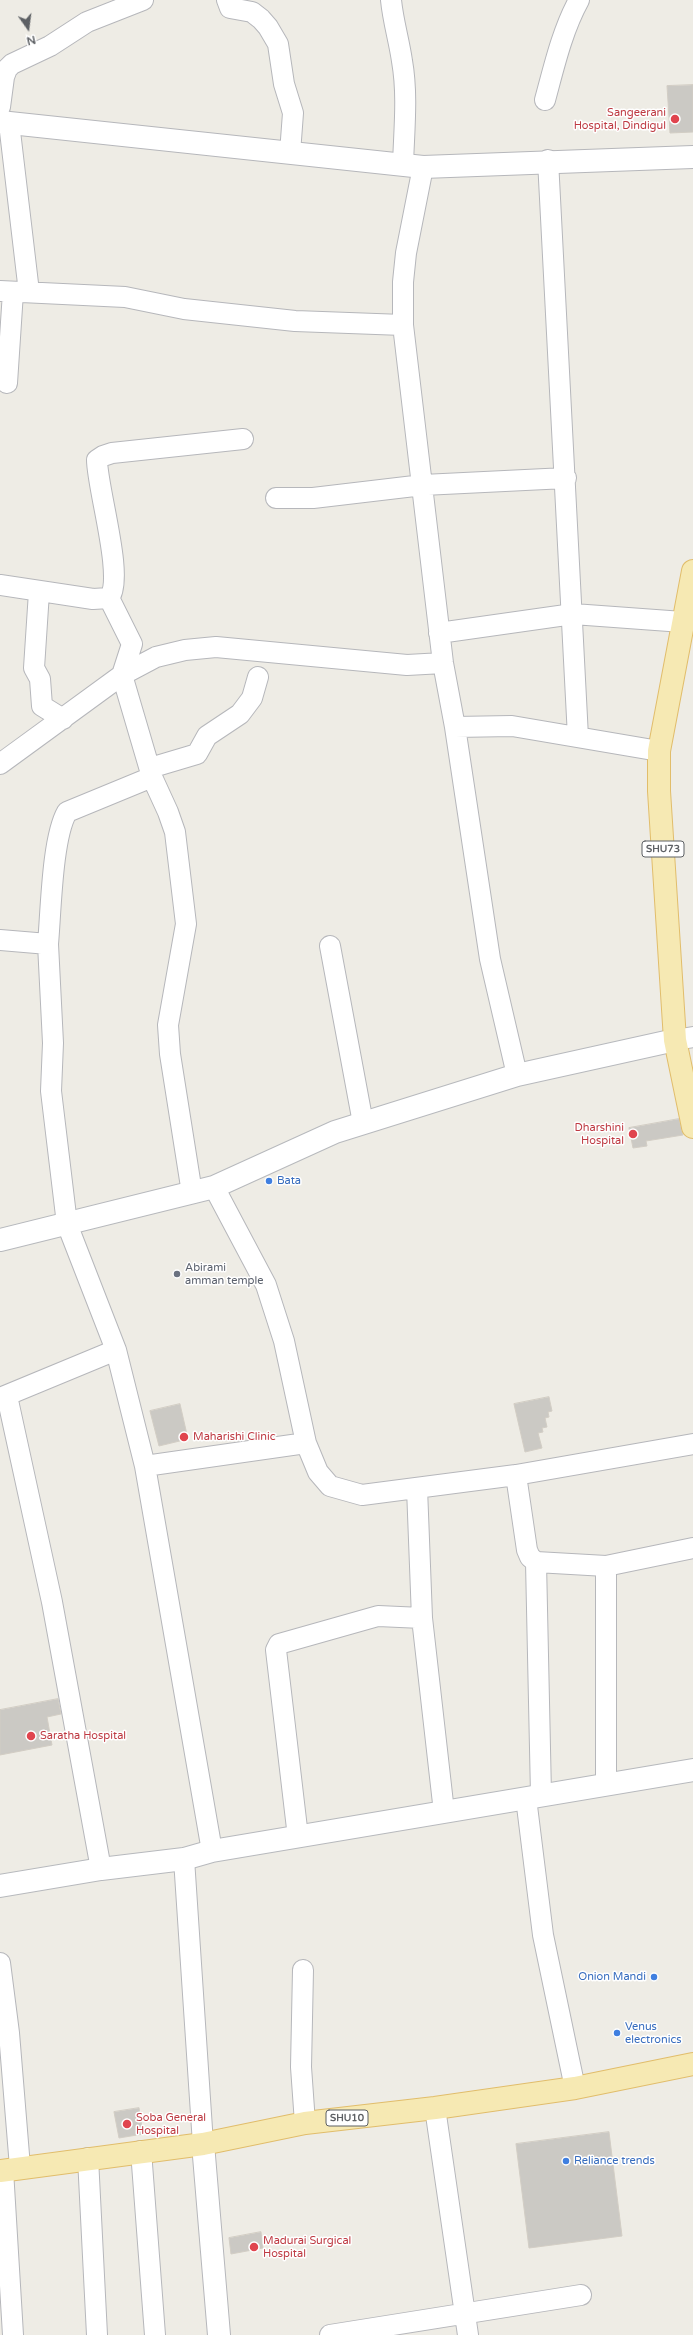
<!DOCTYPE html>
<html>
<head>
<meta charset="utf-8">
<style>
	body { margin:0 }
	#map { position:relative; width:693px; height:2335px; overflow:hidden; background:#eeece5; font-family:"Varela Round",sans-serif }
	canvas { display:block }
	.north { position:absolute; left:8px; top:8px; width:40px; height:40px; -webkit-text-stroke:3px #fff; paint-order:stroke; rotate:166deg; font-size:11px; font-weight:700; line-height:16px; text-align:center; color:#5d6064 }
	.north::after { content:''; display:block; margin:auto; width:14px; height:18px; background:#5d6064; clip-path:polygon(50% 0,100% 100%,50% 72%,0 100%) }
</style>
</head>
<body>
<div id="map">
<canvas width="693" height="2335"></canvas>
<div class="north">N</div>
</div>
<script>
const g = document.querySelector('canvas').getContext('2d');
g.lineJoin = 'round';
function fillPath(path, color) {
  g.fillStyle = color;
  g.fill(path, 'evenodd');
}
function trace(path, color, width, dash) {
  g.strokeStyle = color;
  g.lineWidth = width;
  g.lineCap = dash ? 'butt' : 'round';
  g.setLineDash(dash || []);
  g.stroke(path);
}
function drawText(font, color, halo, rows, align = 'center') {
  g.font = font + ' "Varela Round",sans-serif';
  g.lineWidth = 3;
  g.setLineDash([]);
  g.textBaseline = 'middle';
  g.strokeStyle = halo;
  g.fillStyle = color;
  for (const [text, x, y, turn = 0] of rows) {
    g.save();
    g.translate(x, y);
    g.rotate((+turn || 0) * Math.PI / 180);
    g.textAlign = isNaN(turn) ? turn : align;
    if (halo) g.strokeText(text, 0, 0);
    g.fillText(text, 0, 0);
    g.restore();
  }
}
const building = new Path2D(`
	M 693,85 L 693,132 L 670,133 L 667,86 Z
	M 679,1119 L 683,1135 L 646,1141 L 647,1146 L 633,1148 L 629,1128 Z
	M 549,1397 L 552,1411 L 548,1412 L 549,1417 L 545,1418 L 547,1427 L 542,1428 L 543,1432 L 538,1433 L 542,1448 L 525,1452 L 514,1404 Z
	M 180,1404 L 188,1439 L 159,1446 L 150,1411 Z
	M 58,1699 L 61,1714 L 47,1717 L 52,1745 L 0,1755 L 0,1710 Z
	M 139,2108 L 143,2134 L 119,2138 L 114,2112 Z
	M 609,2132 L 622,2236 L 529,2248 L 516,2144 Z
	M 261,2232 L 263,2248 L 231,2254 L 229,2238 Z`);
const minor = new Path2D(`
	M 227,0 L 230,8 L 252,12 L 261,19 L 268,27 L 278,44 L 284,84 L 293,113 L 290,153
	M 391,0 C 393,21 399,40 402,61 C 408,95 404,131 403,165
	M 545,100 C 554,67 562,31 579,0
	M 0,107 L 4,77 L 7,69 L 12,64 L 50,46 L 87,22 L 143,0
	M 9,123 L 29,292
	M 548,160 L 578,737
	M 423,167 L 406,253 L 403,282 L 403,325 L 443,663 L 455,727 L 490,959 L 517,1075
	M 0,291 L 125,297 L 184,309 L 295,321 L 403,325
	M 7,383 L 13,292
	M 276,498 L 313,498 L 423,485 L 566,478
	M 0,585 L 93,599 L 109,598 C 125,579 97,488 97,460 L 103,456 L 112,453 L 243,439
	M 39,592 L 34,668 L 40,679 L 42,706 L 63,719
	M 109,598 L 132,644 L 122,675 L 152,777 L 168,812 L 175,832 L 186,924 L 168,1025 L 170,1054 L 192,1193
	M 439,633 L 573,614 L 683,622
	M 455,727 L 512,726 L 659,751
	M 0,764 L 122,675 L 156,657 L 185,650 L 216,647 L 407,665 L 443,663
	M 150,768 L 197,754 L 207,736 L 240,714 L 252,698 L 258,677
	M 0,940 L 48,944 L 53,1043 L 51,1091 L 67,1224 L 116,1350 L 145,1466 L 212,1851
	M 48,944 C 51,911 52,838 67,812 L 152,777
	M 330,946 L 363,1123
	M 675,1040 L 693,1037
	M 214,1187 L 266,1285 L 284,1341 L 306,1443
	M 7,1396 L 52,1602 L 101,1869
	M 0,1398 L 116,1350
	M 145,1466 L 306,1443 L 318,1472 L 330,1486 L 362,1495 L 516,1475 L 693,1444
	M 516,1475 L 527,1550 L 530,1557 L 536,1562 L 606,1566 L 693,1548
	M 417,1488 L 422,1618 L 444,1812
	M 536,1562 L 541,1795
	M 606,1784 L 606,1566
	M 526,1798 L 543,1935 L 575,2088
	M 298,1837 L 276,1650 L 279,1644 L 378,1616 L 422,1618
	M 184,1859 L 203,2144
	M 0,1963 L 9,2033 L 20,2167
	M 303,1970 L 301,2067 L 305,2123
	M 435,2108 L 468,2335
	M 141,2151 L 155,2335
	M 88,2158 L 97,2335
	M 3,2170 L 13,2335
	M 330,2335 L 581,2295`);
const tertiary = new Path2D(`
	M 0,122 L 423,167 L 693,157
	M 203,2144 L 219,2335`);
const secondary = new Path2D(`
	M 0,1240 L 214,1187 L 335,1132 L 517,1075 L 675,1040
	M 0,1886 L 101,1869 L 184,1859 L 212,1851 L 693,1770`);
const primary = new Path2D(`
	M 693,571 L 659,751 L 659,791 L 675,1040 L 693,1127
	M 0,2171 L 203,2144 L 305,2123 L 435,2108 L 575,2088 L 693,2064`);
const markers = [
	[675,119,5,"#e0444e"],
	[633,1134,5,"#e0444e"],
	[269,1181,4,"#3f7fe0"],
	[177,1274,4,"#6b7280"],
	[184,1437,5,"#e0444e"],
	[31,1736,5,"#e0444e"],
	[654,1977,4,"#3f7fe0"],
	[617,2033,4,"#3f7fe0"],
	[127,2124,5,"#e0444e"],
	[566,2161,4,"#3f7fe0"],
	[254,2247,5,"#e0444e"]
];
const shields = [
	[663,849,42],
	[347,2118,42]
];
const shieldNames = [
	["SHU73",663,849],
	["SHU10",347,2118]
];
const healthNames = [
	["Sangeerani",666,113,"right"],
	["Hospital, Dindigul",666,126,"right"],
	["Dharshini",624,1128,"right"],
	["Hospital",624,1141,"right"],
	["Maharishi Clinic",193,1437],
	["Saratha Hospital",40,1736],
	["Soba General",136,2118],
	["Hospital",136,2131],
	["Madurai Surgical",263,2241],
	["Hospital",263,2254]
];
const shopNames = [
	["Bata",277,1181],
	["Onion Mandi",646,1977,"right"],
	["Venus",625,2027],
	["electronics",625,2040],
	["Reliance trends",574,2161]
];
const worshipNames = [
	["Abirami",185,1268],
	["amman temple",185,1281]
];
fillPath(building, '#cbc9c4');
trace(building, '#d2cdc4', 1);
trace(minor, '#b6b7bb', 22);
trace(tertiary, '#b6b7bb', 24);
trace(secondary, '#b7b9bd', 24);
trace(primary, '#e1bd6b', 24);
trace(minor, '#fff', 20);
trace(tertiary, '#fff', 22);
trace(secondary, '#fff', 22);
trace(primary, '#f6e9b3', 22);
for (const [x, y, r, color] of markers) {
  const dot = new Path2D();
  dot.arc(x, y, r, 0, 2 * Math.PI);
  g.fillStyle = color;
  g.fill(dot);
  trace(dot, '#fff', 1.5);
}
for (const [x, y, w] of shields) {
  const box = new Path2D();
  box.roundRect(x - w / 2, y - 8, w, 16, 3);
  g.fillStyle = '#fff';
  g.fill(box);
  trace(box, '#5d6064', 1);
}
drawText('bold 10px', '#5d6064', null, shieldNames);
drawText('11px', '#be3a42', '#fff', healthNames, 'left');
drawText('11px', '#366cbe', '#fff', shopNames, 'left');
drawText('11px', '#5b616d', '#fff', worshipNames, 'left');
</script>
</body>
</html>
